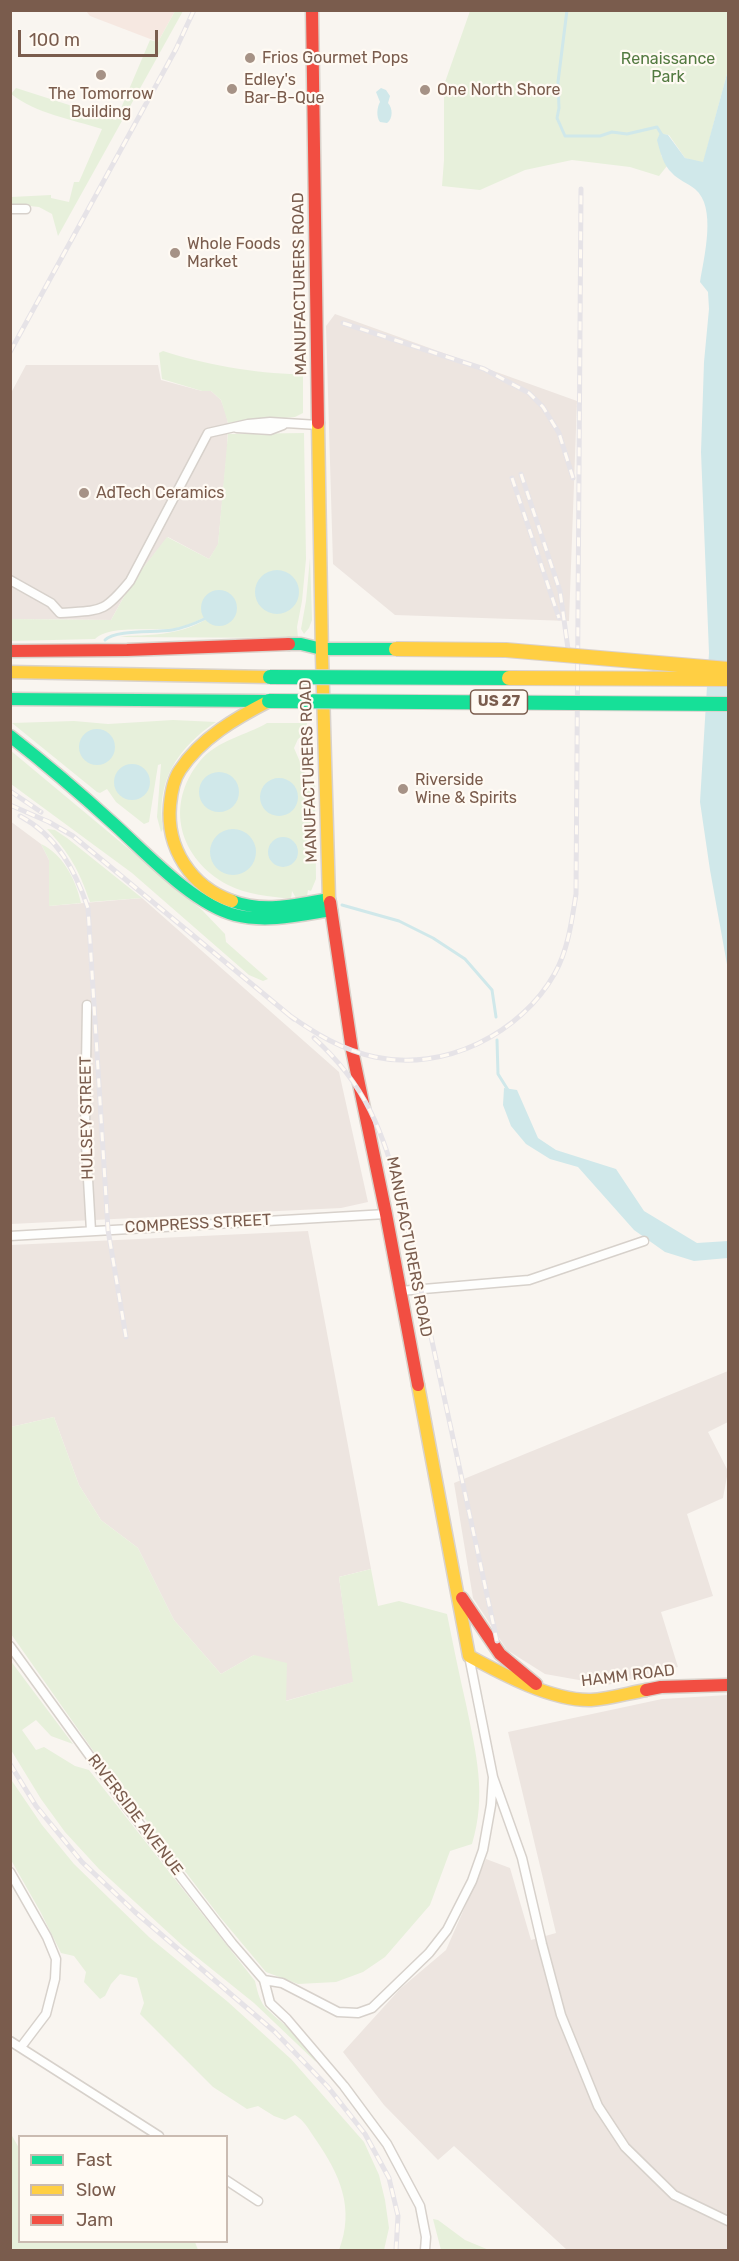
<!DOCTYPE html>
<html>
<head>
<meta charset="utf-8">
<style>
	body { margin:0 }
	#map { position:relative; width:739px; height:2261px; overflow:hidden; background:#f9f5f0; font-family:Rubik,sans-serif }
	canvas { display:block }
	.frame { position:absolute; inset:0; border:12px solid #7a5c4d; pointer-events:none }
	.legend { position:absolute; left:18px; top:2135px; width:210px; height:108px; box-sizing:border-box; background:#fffaf3; border:2px solid #cabbb1; margin:0; padding:8px 10px; list-style:none; font-size:18px; color:#7a5c4d }
	.legend li { display:flex; align-items:center; gap:12px; height:30px }
	.legend b { width:30px; border:2px solid #cabbb1 }
	.scale { position:absolute; left:18px; top:30px; width:140px; height:27px; box-sizing:border-box; border:3px solid #7a5c4d; border-top:0; padding-left:8px; font-size:18px; line-height:21px; white-space:nowrap; color:#7a5c4d; -webkit-text-stroke:4px #fffaf3; paint-order:stroke }
</style>
</head>
<body>
<div id="map">
<canvas width="739" height="2261"></canvas>
<div class="frame"></div>
<ul class="legend">
<li><b style="height:8px;background:#16e098"></b>Fast</li>
<li><b style="height:8px;background:#ffcf43"></b>Slow</li>
<li><b style="height:8px;background:#f24e42"></b>Jam</li>
</ul>
<div class="scale">100 m</div>
</div>
<script>
const g = document.querySelector('canvas').getContext('2d');
g.lineJoin = 'round';
function fillPath(path, color) {
  g.fillStyle = color;
  g.fill(path, 'evenodd');
}
function trace(path, color, width, dash) {
  g.strokeStyle = color;
  g.lineWidth = width;
  g.lineCap = dash ? 'butt' : 'round';
  g.setLineDash(dash || []);
  g.stroke(path);
}
function drawText(font, color, halo, rows, align = 'center') {
  g.font = font + ' Rubik,sans-serif';
  g.lineWidth = 4.5;
  g.setLineDash([]);
  g.textBaseline = 'middle';
  g.strokeStyle = halo;
  g.fillStyle = color;
  for (const [text, x, y, turn = 0] of rows) {
    g.save();
    g.translate(x, y);
    g.rotate((+turn || 0) * Math.PI / 180);
    g.textAlign = isNaN(turn) ? turn : align;
    if (halo) g.strokeText(text, 0, 0);
    g.fillText(text, 0, 0);
    g.restore();
  }
}
const commercial = new Path2D(`
	M 86,11 L 175,11 L 158,42 L 90,16 Z`);
const industrial = new Path2D(`
	M 335,314 L 577,401 L 569,621 L 395,615 L 333,564 L 326,326 Z
	M 26,365 L 158,365 L 161,380 L 202,391 L 211,391 L 221,400 L 226,414 L 228,423 L 227,452 L 218,545 L 209,559 L 168,537 L 132,582 L 111,620 L 11,619 L 11,393 Z
	M 10,821 L 41,844 L 49,860 L 49,906 L 142,898 L 339,1072 L 368,1202 L 341,1208 L 11,1224 Z
	M 308,1231 L 371,1569 L 339,1577 L 354,1682 L 285,1701 L 254,1655 L 221,1674 L 174,1620 L 138,1548 L 101,1520 L 79,1485 L 54,1417 L 11,1427 L 11,1245 Z
	M 728,1371 L 728,1422 L 708,1432 L 728,1471 L 723,1498 L 687,1514 L 713,1596 L 661,1612 L 678,1667 L 607,1685 L 545,1674 L 507,1650 L 473,1598 L 454,1483 Z
	M 728,1695 L 728,2250 L 567,2250 L 454,2146 L 438,2160 L 384,2105 L 343,2052 L 400,1989 L 446,1950 L 486,1859 L 510,1868 L 531,1940 L 556,1933 L 508,1732 L 662,1699 Z`);
const green = new Path2D(`
	M 175,11 L 183,11 L 58,236 L 52,214 L 39,207 L 11,204 L 11,197 L 51,195 L 51,198 L 69,202 L 74,182 L 79,182 L 102,129 C 71,119 37,114 11,94 L 16,88 L 116,120 L 150,40 L 158,42 Z
	M 470,11 L 728,11 L 728,70 L 703,164 L 685,158 L 669,135 L 661,134 L 661,155 L 667,166 L 659,176 L 630,167 L 572,160 L 525,170 L 480,190 L 442,186 L 444,160 L 444,85 Z
	M 163,351 C 201,364 263,375 303,374 L 303,413 L 295,417 L 228,423 L 221,400 L 211,391 L 202,391 L 162,379 L 159,353 Z
	M 304,433 L 306,559 L 302,601 L 297,627 L 298,638 L 120,637 C 127,635 139,636 148,635 C 167,634 188,630 205,620 L 203,618 C 195,622 186,626 177,628 C 155,632 110,624 95,639 L 11,641 L 11,619 L 111,620 L 132,582 L 167,537 L 209,559 L 218,544 L 228,434 Z
	M 310,558 L 312,620 L 309,628 L 304,634 L 301,629 L 306,601 Z
	M 173,720 L 216,722 C 178,747 155,782 163,829 L 161,832 L 157,817 L 161,764 L 158,765 L 149,822 L 144,824 L 116,802 L 107,789 L 100,793 L 97,792 L 12,723 L 74,721 L 108,724 Z
	M 267,723 L 307,723 L 306,734 L 298,739 L 294,748 L 307,778 L 315,781 L 316,879 L 311,891 L 308,890 L 307,896 L 296,898 L 292,891 L 291,899 C 270,896 247,895 228,885 C 179,859 164,805 200,761 C 217,740 247,735 267,723 Z
	M 10,750 L 202,910 L 225,934 L 226,942 L 268,979 L 263,981 L 249,975 L 132,873 L 11,784 Z
	M 47,829 L 55,830 L 67,838 L 142,898 L 90,902 C 79,870 70,854 47,829 Z
	M 41,844 C 63,854 76,880 81,903 L 49,906 L 49,860 Z
	M 54,1417 L 79,1485 L 101,1520 L 138,1548 L 174,1620 L 221,1674 L 254,1655 L 287,1663 L 286,1701 L 353,1682 L 339,1577 L 371,1569 L 378,1606 L 399,1601 L 447,1614 C 453,1644 459,1674 466,1704 C 476,1753 487,1795 472,1844 L 450,1851 L 430,1905 L 385,1957 L 363,1972 L 336,1982 L 298,1984 L 266,1972 L 220,1917 L 97,1756 L 11,1634 L 11,1427 Z
	M 10,1660 L 73,1744 L 51,1736 L 36,1720 L 22,1730 L 36,1750 L 44,1747 L 75,1766 L 89,1770 L 255,1981 C 257,1989 259,2000 265,2007 C 280,2023 309,2041 316,2062 L 254,2003 L 183,1946 L 99,1869 L 65,1832 L 41,1799 L 11,1750 Z
	M 10,1778 L 42,1825 L 74,1864 L 149,1937 L 228,2002 L 291,2059 L 364,2142 L 379,2175 L 385,2200 L 389,2228 L 384,2250 L 339,2250 C 355,2208 340,2175 316,2140 C 309,2130 305,2121 295,2115 L 285,2120 L 274,2116 L 258,2106 L 247,2109 L 213,2087 L 140,2014 L 144,2003 L 137,1978 L 120,1974 L 111,1984 L 105,1996 L 100,1999 L 84,1982 L 86,1972 L 74,1956 L 61,1953 L 40,1911 L 11,1860 Z
	M 11,2134 L 19,2148 L 20,2242 L 195,2242 L 198,2250 L 11,2250 Z
	M 433,2219 L 438,2220 L 465,2240 L 489,2250 L 441,2250 Z`);
const water = new Path2D(`
	M 728,70 L 728,970 L 710,870 L 700,802 L 709,653 L 701,452 L 704,362 L 709,309 L 708,292 L 700,282 C 704,257 717,207 695,189 C 688,183 678,180 672,173 C 663,165 660,151 657,140 L 660,133 L 668,135 L 685,158 L 703,162 Z
	M 381,88 L 386,90 L 390,96 L 388,103 C 393,108 393,119 387,123 L 380,122 C 376,117 377,107 380,102 L 376,92 Z
	M255 592a22 22 0 1 1 44 0a22 22 0 1 1-44 0Z
	M201 608a18 18 0 1 1 36 0a18 18 0 1 1-36 0Z
	M79 747a18 18 0 1 1 36 0a18 18 0 1 1-36 0Z
	M114 782a18 18 0 1 1 36 0a18 18 0 1 1-36 0Z
	M199 792a20 20 0 1 1 40 0a20 20 0 1 1-40 0Z
	M260 797a19 19 0 1 1 38 0a19 19 0 1 1-38 0Z
	M210 852a23 23 0 1 1 46 0a23 23 0 1 1-46 0Z
	M268 852a15 15 0 1 1 30 0a15 15 0 1 1-30 0Z
	M 504,1088 L 517,1090 L 538,1138 L 556,1150 L 616,1169 L 644,1211 L 697,1243 L 728,1241 L 728,1258 L 694,1261 L 665,1252 L 634,1230 L 578,1167 L 550,1159 L 526,1144 L 511,1126 L 503,1105 Z`);
const stream = new Path2D(`
	M 567,10 L 558,82 L 559,108 L 557,118 L 565,136 L 600,136 L 612,132 L 627,134 L 657,127 L 662,135
	M 105,640 C 116,629 155,633 172,630 C 183,628 194,624 204,619
	M 342,905 L 399,921 L 433,938 L 465,959 L 492,990 L 496,1017
	M 497,1040 L 498,1074 L 508,1090`);
const street = new Path2D(`
	M 10,209 L 26,209
	M 237,428 L 270,430 L 283,425
	M 10,580 L 51,603 L 60,613 C 101,610 103,614 130,581 L 208,433 L 248,424 L 270,422 L 318,425
	M 87,1005 L 85,1127 L 91,1231
	M 10,1236 L 386,1214
	M 400,1291 L 529,1280 L 644,1241
	M 10,1646 L 129,1810 L 232,1943 L 264,1980
	M 493,1777 L 522,1858 L 542,1944 L 561,2015 L 598,2106 L 625,2147 L 674,2195 L 728,2221
	M 10,1872 L 47,1937 L 56,1959 L 55,1979 L 46,2014 L 21,2047
	M 264,1980 L 282,1983 L 338,2012 L 358,2013 L 372,2008 L 429,1953 L 447,1930 L 472,1881 L 483,1850 L 491,1805 L 493,1777 L 469,1656
	M 264,1980 L 270,2003 L 287,2019 L 344,2086 L 387,2144 L 420,2206 L 426,2237 L 425,2250
	M 10,2041 L 159,2136
	M 226,2180 L 258,2201`);
const fast = new Path2D(`
	M 289,644 L 301,644 L 322,649 L 396,649
	M 10,699 L 265,701
	M 10,736 C 46,764 81,794 115,825 C 148,855 193,904 235,915 C 267,923 300,915 331,910
	M 232,901 C 263,913 297,905 329,899`);
const slow = new Path2D(`
	M 318,423 L 322,656 L 329,899
	M 10,672 L 270,677
	M 232,901 C 191,887 166,848 170,805 C 171,794 173,780 180,770 C 201,738 236,718 269,701
	M 418,1385 L 469,1656 C 502,1674 552,1701 591,1700 C 609,1699 629,1693 646,1690`);
const jam = new Path2D(`
	M 312,10 L 318,423
	M 10,651 L 127,650 L 289,644
	M 330,902 L 352,1050 L 386,1214 L 418,1385
	M 462,1598 L 500,1654 L 536,1684
	M 646,1690 L 661,1687 L 728,1685`);
const rail = new Path2D(`
	M 343,323 L 484,369 L 529,393 L 543,407 L 559,433 L 573,478
	M 10,352 L 176,49 L 194,10
	M 521,474 L 560,591 L 569,656
	M 512,478 L 559,618
	M 10,791 L 41,812
	M 10,805 L 49,822 L 73,836 L 294,1019
	M 20,816 C 57,836 75,870 88,908 L 108,1230 L 126,1337
	M 289,1015 C 316,1034 342,1050 375,1057 C 444,1072 521,1034 555,973 C 568,950 572,920 576,894 L 581,189
	M 314,1038 C 367,1086 382,1131 401,1198 L 497,1641
	M 10,1764 L 36,1806 L 82,1862 L 135,1912 L 275,2032 L 328,2087 L 365,2134 L 389,2178 L 398,2216 L 396,2250`);
const fastBridge = new Path2D(`
	M 270,677 L 509,678
	M 269,701 L 728,704`);
const slowBridge = new Path2D(`
	M 396,649 L 506,650 L 728,669
	M 509,678 L 728,679`);
const markers = [
	[250,58,6,"#a69286"],
	[101,75,6,"#a69286"],
	[232,89,6,"#a69286"],
	[425,90,6,"#a69286"],
	[175,253,6,"#a69286"],
	[84,493,6,"#a69286"],
	[403,789,6,"#a69286"]
];
const shields = [
	[499,702,57]
];
const shieldNames = [
	["US 27",499,702]
];
const poiNames = [
	["Frios Gourmet Pops",262,58],
	["Edley's",244,80],
	["Bar-B-Que",244,98],
	["One North Shore",437,90],
	["The Tomorrow",101,94,"center"],
	["Building",101,112,"center"],
	["Whole Foods",187,244],
	["Market",187,262],
	["AdTech Ceramics",96,493],
	["Riverside",415,780],
	["Wine & Spirits",415,798]
];
const parkNames = [
	["Renaissance",668,59],
	["Park",668,77]
];
const streetNames = [
	["MANUFACTURERS ROAD",300,284,-91],
	["MANUFACTURERS ROAD",309,771,-92],
	["HULSEY STREET",87,1118,-91],
	["COMPRESS STREET",198,1224,-3],
	["MANUFACTURERS ROAD",409,1247,79],
	["HAMM ROAD",628,1676,-7],
	["RIVERSIDE AVENUE",135,1815,53]
];
fillPath(commercial, '#f6e8e1');
fillPath(industrial, '#ede5e0');
fillPath(green, '#e7f0db');
fillPath(water, '#d0e8ea');
trace(stream, '#d0e8ea', 3);
trace(street, '#d7d1cb', 11);
trace(fast, '#d9d2cb', 15);
trace(slow, '#d9d2cb', 15);
trace(jam, '#d9d2cb', 15);
trace(street, '#fefefd', 8);
trace(fast, '#16e098', 12);
trace(slow, '#ffcf43', 12);
trace(jam, '#f24e42', 12);
trace(rail, '#e6e3e7', 5);
trace(rail, '#fffaf3', 3, [9]);
trace(fastBridge, '#dad1cc', 16, []);
trace(slowBridge, '#dad1cc', 16, []);
trace(fastBridge, '#16e098', 14);
trace(slowBridge, '#ffcf43', 14);
for (const [x, y, r, color] of markers) {
  const dot = new Path2D();
  dot.arc(x, y, r, 0, 2 * Math.PI);
  g.fillStyle = color;
  g.fill(dot);
  trace(dot, '#fffaf3', 2);
}
for (const [x, y, w] of shields) {
  const box = new Path2D();
  box.roundRect(x - w / 2, y - 12, w, 24, 4.5);
  g.fillStyle = '#fffaf3';
  g.fill(box);
  trace(box, '#7a5c4d', 1.5);
}
drawText('bold 15px', '#7a5c4d', null, shieldNames);
drawText('16px', '#7a5c4d', '#fffaf3', poiNames, 'left');
drawText('16px', '#537a41', '#fffaf3', parkNames);
drawText('16px', '#7a5c4d', '#fffaf3', streetNames);
</script>
</body>
</html>
